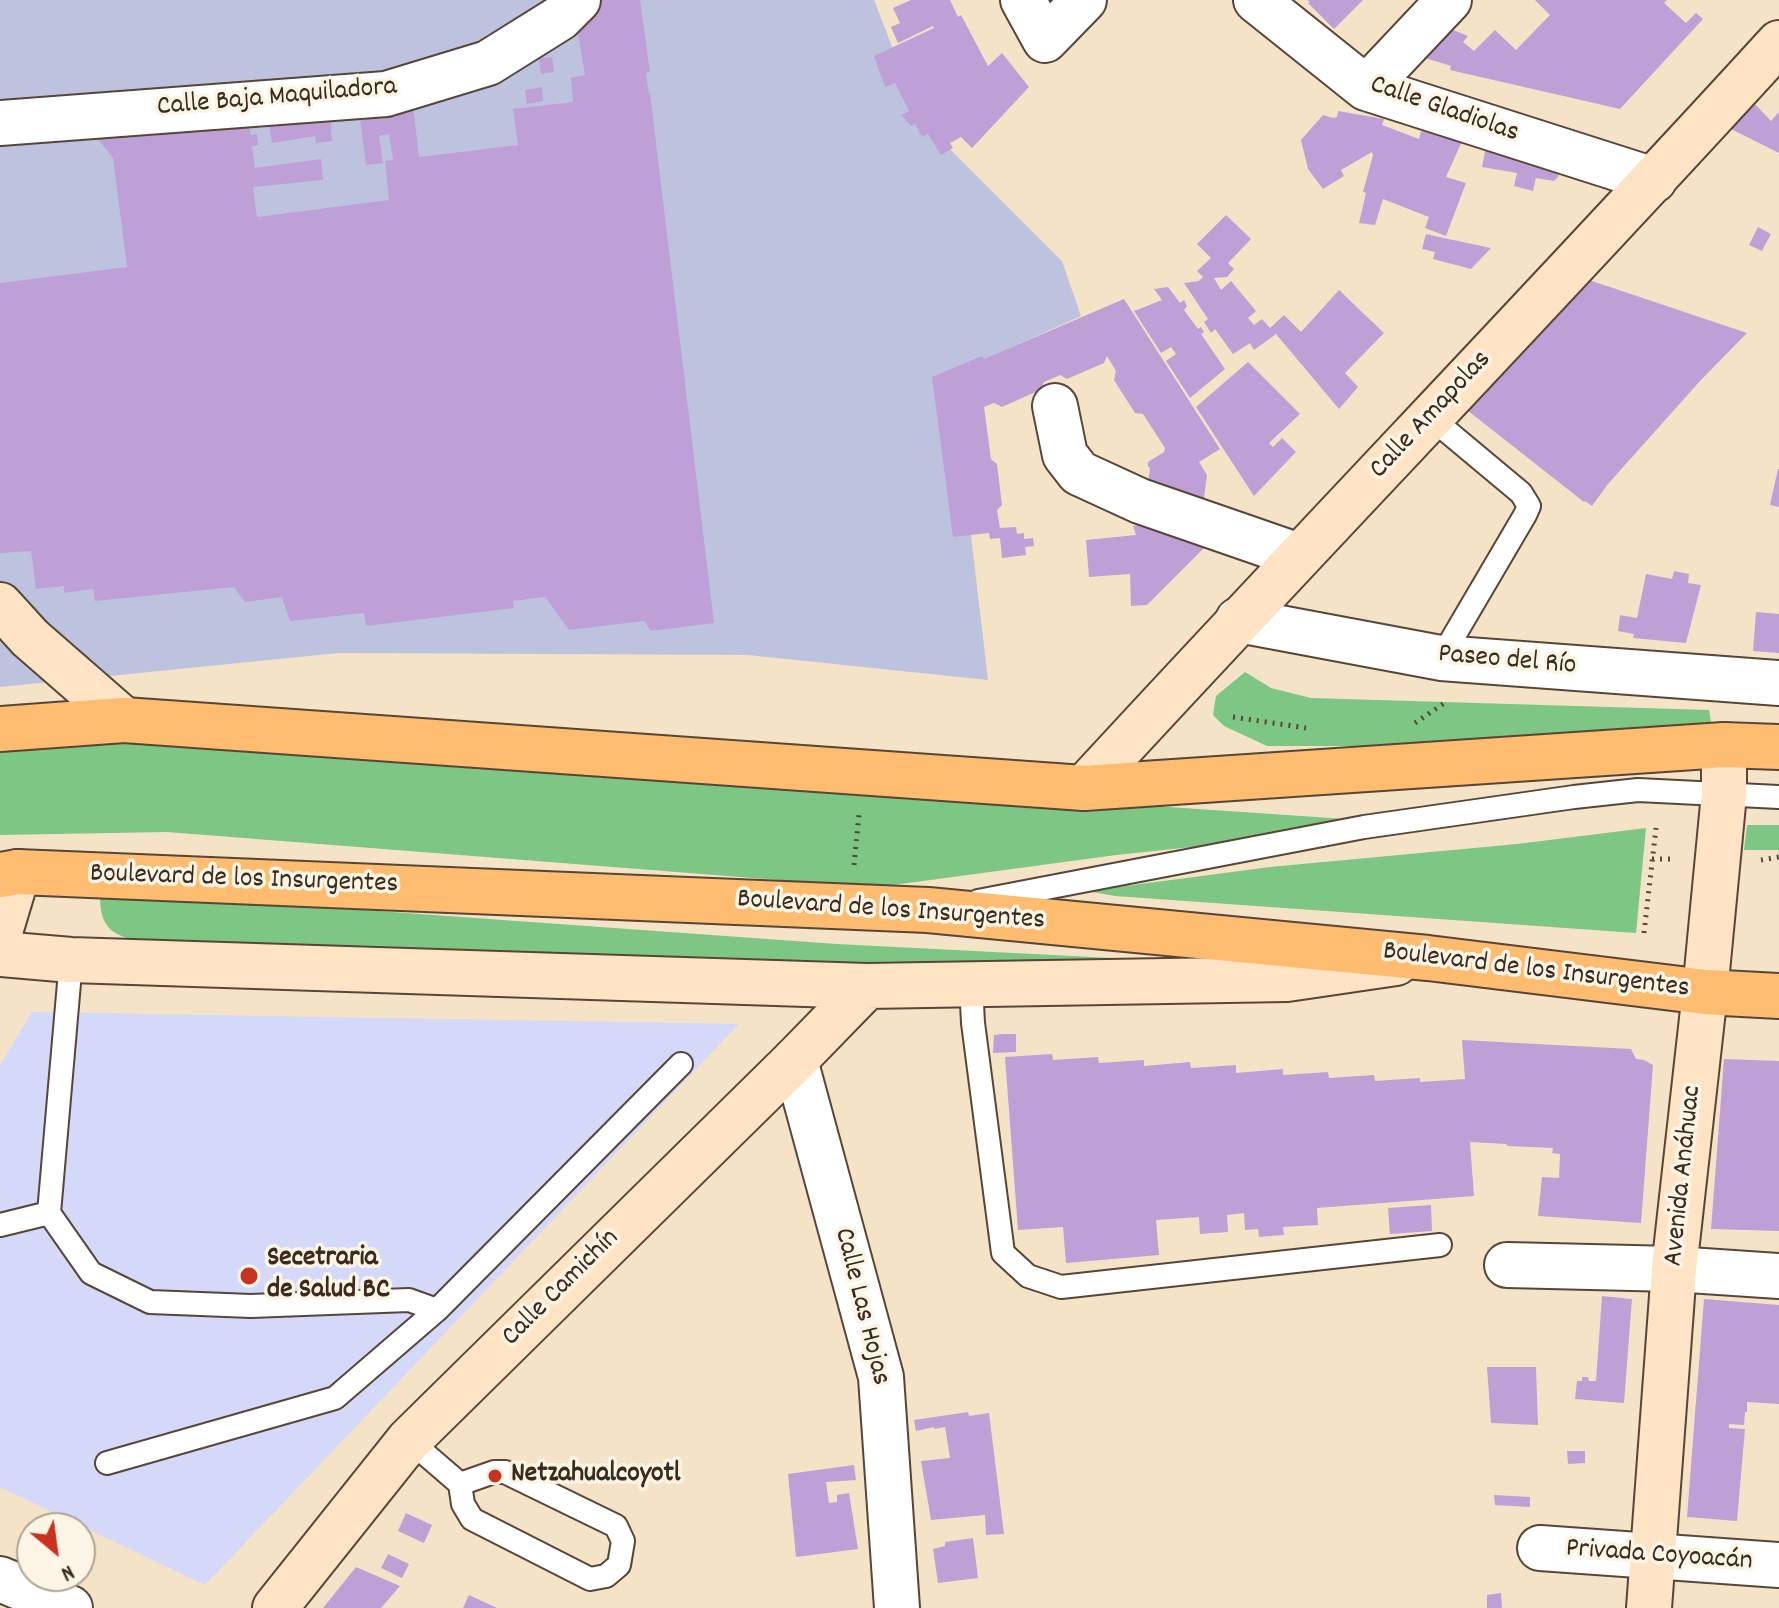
<!DOCTYPE html>
<html>
<head>
<meta charset="utf-8">
<style>
	body { margin:0 }
	#map { position:relative; width:1779px; height:1608px; overflow:hidden; background:#f5e3c8; font-family:Dekko,sans-serif }
	canvas { display:block }
	.north { position:absolute; left:16px; top:1512px; width:80px; height:80px; box-sizing:border-box; background:#fcf5e5; border:2px solid #afa495; border-radius:50%; rotate:151deg; font-size:22px; font-weight:700; line-height:32px; text-align:center; color:#3b2a1e }
	.north::after { content:''; display:block; margin:auto; width:28px; height:36px; background:#c8321e; clip-path:polygon(50% 0,100% 100%,50% 72%,0 100%) }
</style>
</head>
<body>
<div id="map">
<canvas width="1779" height="1608"></canvas>
<div class="north">N</div>
</div>
<script>
const g = document.querySelector('canvas').getContext('2d');
g.lineJoin = 'round';
function fillPath(path, color) {
  g.fillStyle = color;
  g.fill(path, 'evenodd');
}
function trace(path, color, width, dash) {
  g.strokeStyle = color;
  g.lineWidth = width;
  g.lineCap = dash ? 'butt' : 'round';
  g.setLineDash(dash || []);
  g.stroke(path);
}
function drawText(font, color, halo, rows, align = 'center') {
  g.font = font + ' Dekko,sans-serif';
  g.lineWidth = 7;
  g.setLineDash([]);
  g.textBaseline = 'middle';
  g.strokeStyle = halo;
  g.fillStyle = color;
  for (const [text, x, y, turn = 0] of rows) {
    g.save();
    g.translate(x, y);
    g.rotate((+turn || 0) * Math.PI / 180);
    g.textAlign = isNaN(turn) ? turn : align;
    if (halo) g.strokeText(text, 0, 0);
    g.fillText(text, 0, 0);
    g.restore();
  }
}
const built = new Path2D(`
	M 32,1012 L 739,1024 L 205,1585 L 0,1487 L 0,1065 Z`);
const industrial = new Path2D(`
	M 0,0 L 874,0 L 920,119 L 1062,261 L 1081,316 L 952,374 L 988,680 L 748,655 L 339,653 L 0,687 Z`);
const green = new Path2D(`
	M 1245,672 L 1271,688 L 1311,698 L 1709,710 L 1711,722 L 1633,730 L 1396,746 L 1267,746 L 1224,726 L 1213,715 L 1216,696 Z
	M 90,738 L 639,771 L 1360,820 L 1230,843 L 1116,855 L 886,886 L 842,885 L 167,832 L 0,835 L 0,747 Z
	M 1747,825 L 1779,825 L 1779,850 L 1744,850 Z
	M 1646,828 L 1636,933 L 1115,896 L 1087,891 L 1270,867 L 1517,844 Z
	M 155,895 L 837,944 L 1210,963 L 971,974 L 146,942 C 116,937 100,931 100,897 Z`);
const building = new Path2D(`
	M 599,0 L 640,0 L 650,72 L 646,73 L 649,94 L 650,93 L 714,623 L 651,631 L 644,621 L 569,630 L 545,597 L 513,601 L 514,608 L 366,626 L 364,613 L 290,621 L 282,597 L 245,602 L 234,587 L 95,601 L 93,589 L 64,593 L 64,586 L 36,589 L 31,551 L 0,553 L 0,283 L 127,267 L 113,158 L 90,129 L 256,117 L 257,127 L 249,128 L 251,135 L 257,134 L 258,145 L 252,146 L 255,168 L 321,159 L 323,180 L 253,187 L 257,217 L 389,200 L 385,161 L 393,160 L 389,134 L 379,136 L 383,163 L 366,165 L 359,111 L 413,105 L 419,157 L 518,145 L 513,109 L 573,102 L 571,78 L 585,75 L 575,16 Z
	M 911,0 L 950,0 L 958,17 L 961,15 L 988,66 L 1002,53 L 1029,87 L 972,148 L 961,137 L 950,143 L 953,148 L 941,155 L 928,134 L 922,137 L 915,124 L 911,126 L 901,115 L 909,111 L 895,83 L 885,87 L 874,56 L 934,28 L 933,26 L 898,43 L 891,27 L 900,23 L 893,8 Z
	M 1307,0 L 1363,0 L 1334,29 L 1308,3 L 1310,2 Z
	M 1535,0 L 1667,0 L 1664,3 L 1686,23 L 1696,13 L 1703,19 L 1620,109 L 1450,70 L 1451,66 L 1419,56 L 1441,25 L 1468,36 L 1463,42 L 1474,51 L 1495,30 L 1516,50 L 1550,15 Z
	M 552,57 L 554,72 L 541,74 L 539,58 Z
	M 542,87 L 543,101 L 527,104 L 525,90 Z
	M 1753,102 L 1771,121 L 1779,112 L 1779,153 L 1729,128 Z
	M 1338,111 L 1384,119 L 1382,125 L 1419,139 L 1421,131 L 1463,139 L 1446,177 L 1466,183 L 1446,236 L 1425,228 L 1429,217 L 1383,199 L 1375,225 L 1359,223 L 1366,193 L 1363,192 L 1373,155 L 1372,152 L 1341,170 L 1344,176 L 1323,189 L 1308,169 L 1301,140 L 1323,115 L 1333,118 L 1337,117 Z
	M 330,113 L 332,141 L 316,143 L 315,136 L 272,143 L 268,117 Z
	M 1487,142 L 1564,156 L 1558,177 L 1554,181 L 1536,178 L 1533,191 L 1514,186 L 1517,173 L 1482,167 Z
	M 1226,215 L 1251,239 L 1228,263 L 1234,269 L 1227,277 L 1214,278 L 1221,290 L 1231,281 L 1256,311 L 1248,318 L 1254,325 L 1262,319 L 1270,328 L 1284,315 L 1301,332 L 1339,290 L 1384,333 L 1345,373 L 1358,387 L 1339,409 L 1276,334 L 1254,350 L 1250,343 L 1233,354 L 1215,329 L 1211,333 L 1204,322 L 1208,319 L 1184,283 L 1199,281 L 1203,277 L 1197,271 L 1211,258 L 1197,244 Z
	M 1758,227 L 1771,234 L 1762,251 L 1749,245 Z
	M 1426,234 L 1439,237 L 1491,248 L 1471,269 L 1433,259 L 1435,252 L 1422,249 Z
	M 1586,279 L 1747,333 L 1700,381 L 1608,484 L 1592,506 L 1585,501 L 1584,502 L 1467,410 Z
	M 1168,287 L 1180,303 L 1184,300 L 1187,306 L 1184,310 L 1198,329 L 1201,327 L 1204,332 L 1201,334 L 1225,369 L 1190,398 L 1166,361 L 1176,354 L 1171,347 L 1161,353 L 1134,311 L 1162,300 L 1154,289 Z
	M 1124,299 L 1220,449 L 1199,462 L 1207,475 L 1204,498 L 1183,511 L 1147,491 L 1150,467 L 1148,467 L 1148,462 L 1164,452 L 1165,448 L 1143,414 L 1135,413 L 1114,380 L 1116,371 L 1107,356 L 1104,363 L 1067,379 L 1060,375 L 1044,382 L 1040,390 L 1002,407 L 994,403 L 984,407 L 991,459 L 997,464 L 1002,505 L 997,510 L 1000,528 L 1016,527 L 1017,534 L 1024,533 L 1024,539 L 1033,538 L 1034,546 L 1025,547 L 1026,555 L 1002,558 L 1000,538 L 990,539 L 989,533 L 953,537 L 932,377 L 982,356 L 984,359 Z
	M 1248,362 L 1300,414 L 1269,443 L 1273,447 L 1282,438 L 1296,452 L 1254,496 L 1196,407 Z
	M 1778,469 L 1779,469 L 1779,507 L 1770,505 Z
	M 1139,521 L 1182,527 L 1204,548 L 1147,605 L 1131,606 L 1130,574 L 1089,577 L 1086,540 L 1136,535 L 1133,526 L 1140,525 Z
	M 1674,571 L 1689,574 L 1688,583 L 1701,585 L 1686,643 L 1633,638 L 1634,634 L 1618,631 L 1620,615 L 1637,618 L 1646,574 L 1672,579 Z
	M 1756,612 L 1779,614 L 1779,653 L 1753,651 Z
	M 1003,1034 L 1016,1034 L 1016,1052 L 993,1053 L 994,1035 Z
	M 1462,1040 L 1631,1049 L 1636,1059 L 1644,1060 L 1653,1065 L 1641,1223 L 1538,1216 L 1542,1177 L 1559,1178 L 1560,1154 L 1552,1153 L 1553,1148 L 1508,1146 L 1506,1144 L 1470,1142 L 1474,1196 L 1317,1208 L 1318,1225 L 1283,1227 L 1284,1235 L 1259,1237 L 1258,1229 L 1245,1230 L 1244,1213 L 1227,1215 L 1228,1232 L 1200,1234 L 1199,1217 L 1156,1220 L 1159,1255 L 1066,1263 L 1063,1227 L 1018,1230 L 1005,1057 L 1052,1054 L 1053,1060 L 1098,1057 L 1099,1063 L 1144,1060 L 1144,1066 L 1190,1062 L 1191,1068 L 1236,1065 L 1236,1073 L 1283,1069 L 1283,1075 L 1328,1072 L 1329,1078 L 1374,1075 L 1375,1081 L 1420,1078 L 1420,1082 L 1465,1079 Z
	M 1724,1059 L 1779,1061 L 1779,1231 L 1711,1229 Z
	M 1431,1205 L 1432,1231 L 1390,1234 L 1388,1208 Z
	M 1602,1296 L 1632,1299 L 1624,1403 L 1575,1399 L 1577,1381 L 1582,1381 L 1582,1377 L 1588,1377 L 1589,1381 L 1596,1381 Z
	M 1704,1299 L 1779,1305 L 1779,1404 L 1747,1402 L 1747,1412 L 1745,1412 L 1744,1425 L 1729,1424 L 1729,1428 L 1745,1429 L 1737,1521 L 1687,1517 Z
	M 1487,1367 L 1536,1367 L 1538,1425 L 1491,1423 Z
	M 968,1412 L 969,1416 L 989,1413 L 1004,1534 L 986,1535 L 985,1515 L 931,1520 L 921,1461 L 950,1458 L 945,1427 L 934,1429 L 934,1427 L 916,1431 L 914,1420 Z
	M 1567,1451 L 1585,1451 L 1585,1463 L 1568,1464 Z
	M 854,1465 L 856,1480 L 826,1482 L 829,1503 L 837,1502 L 837,1495 L 849,1493 L 858,1549 L 796,1557 L 788,1474 Z
	M 1494,1495 L 1530,1497 L 1530,1507 L 1495,1505 Z
	M 406,1513 L 432,1525 L 424,1543 L 398,1531 Z
	M 973,1538 L 978,1578 L 938,1583 L 933,1549 L 945,1546 L 945,1542 Z
	M 388,1554 L 409,1564 L 402,1578 L 381,1568 Z
	M 356,1567 L 400,1586 L 381,1608 L 323,1608 Z
	M 1501,1593 L 1502,1608 L 1487,1608 L 1487,1595 Z
	M 469,1595 L 497,1608 L 463,1608 Z`);
const path = new Path2D(`
	M 1233,717 L 1306,728
	M 1415,723 L 1446,702
	M 1652,859 L 1674,859
	M 1761,860 L 1779,857
	M 854,865 L 859,815
	M 1644,933 L 1656,828`);
const lane = new Path2D(`
	M 1430,417 L 1521,493 L 1529,506 L 1525,515 L 1441,658
	M 978,901 L 1364,827 L 1574,797 L 1638,790 L 1779,797
	M 71,960 L 49,1213 L 91,1273 L 150,1302 L 251,1306 L 409,1300 L 437,1310 L 681,1064
	M 971,984 L 973,1023 L 1003,1253 L 1028,1276 L 1061,1287 L 1440,1245
	M 0,1225 L 49,1213
	M 409,1440 L 460,1484 L 463,1504 L 472,1519 L 590,1579 L 606,1576 L 619,1565 L 623,1541 L 616,1526 L 505,1472 L 494,1472 L 460,1484
	M 107,1463 L 335,1398 L 437,1310`);
const street = new Path2D(`
	M 1023,0 L 1045,40 L 1084,0
	M 1256,0 L 1366,88 L 1654,180
	M 1366,88 L 1449,0
	M 0,123 L 386,94 L 488,63 L 560,18 L 578,0
	M 1055,406 L 1065,455 L 1079,473 L 1140,501 L 1299,556
	M 1238,620 L 1441,658 L 1779,683
	M 795,1060 L 881,1377 L 897,1608
	M 1507,1265 L 1674,1269 L 1779,1276
	M 1540,1548 L 1779,1565
	M 0,1579 L 70,1608`);
const secondary = new Path2D(`
	M 0,605 L 30,638 L 124,720
	M 1084,788 C 1314,538 1550,294 1779,43
	M 0,932 L 18,872
	M 0,954 L 71,960 L 867,986 L 1287,979 L 1396,963
	M 275,1608 L 409,1440 L 795,1060 L 867,986
	M 1649,1608 L 1674,1269 L 1705,992 L 1724,794 L 1724,745`);
const primary = new Path2D(`
	M 0,729 L 124,720 L 1084,788 L 1724,745 L 1779,747
	M 0,875 L 18,872 L 928,910 L 1428,958 L 1705,992 L 1779,996`);
const markers = [
	[249,1276,10,"#c8321e"],
	[495,1476,8,"#c8321e"]
];
const streetNames = [
	["Calle Baja Maquiladora",277,99,-5],
	["Calle Gladiolas",1444,111,19],
	["Calle Amapolas",1432,416,-47],
	["Paseo del Río",1507,662,5],
	["Boulevard de los Insurgentes",244,881,2],
	["Boulevard de los Insurgentes",891,912,4],
	["Boulevard de los Insurgentes",1536,972,7],
	["Avenida Anáhuac",1685,1176,-84],
	["Calle Camichín",562,1289,-45],
	["Calle Las Hojas",860,1307,76],
	["Privada Coyoacán",1659,1557,4]
];
const poiNames = [
	["Secetraria",267,1260],
	["de Salud BC",267,1292],
	["Netzahualcoyotl",511,1476]
];
fillPath(built, '#d4d8f9');
fillPath(industrial, '#bdc3de');
fillPath(green, '#7dc683');
fillPath(building, '#bea0d7');
trace(lane, '#574638', 26);
trace(street, '#574638', 48);
trace(secondary, '#574638', 48);
trace(primary, '#574638', 48);
trace(path, '#574638', 5, [2, 6]);
trace(lane, '#fff', 22);
trace(street, '#fff', 44);
trace(secondary, '#fee4c5', 44);
trace(primary, '#fdbc6f', 44);
for (const [x, y, r, color] of markers) {
  const dot = new Path2D();
  dot.arc(x, y, r, 0, 2 * Math.PI);
  g.fillStyle = color;
  g.fill(dot);
  trace(dot, '#fcf5e5', 3);
}
drawText('28px', '#3b2a1e', '#fcf5e5', streetNames);
drawText('bold 28px', '#3b2a1e', '#fcf5e5', poiNames, 'left');
</script>
</body>
</html>
